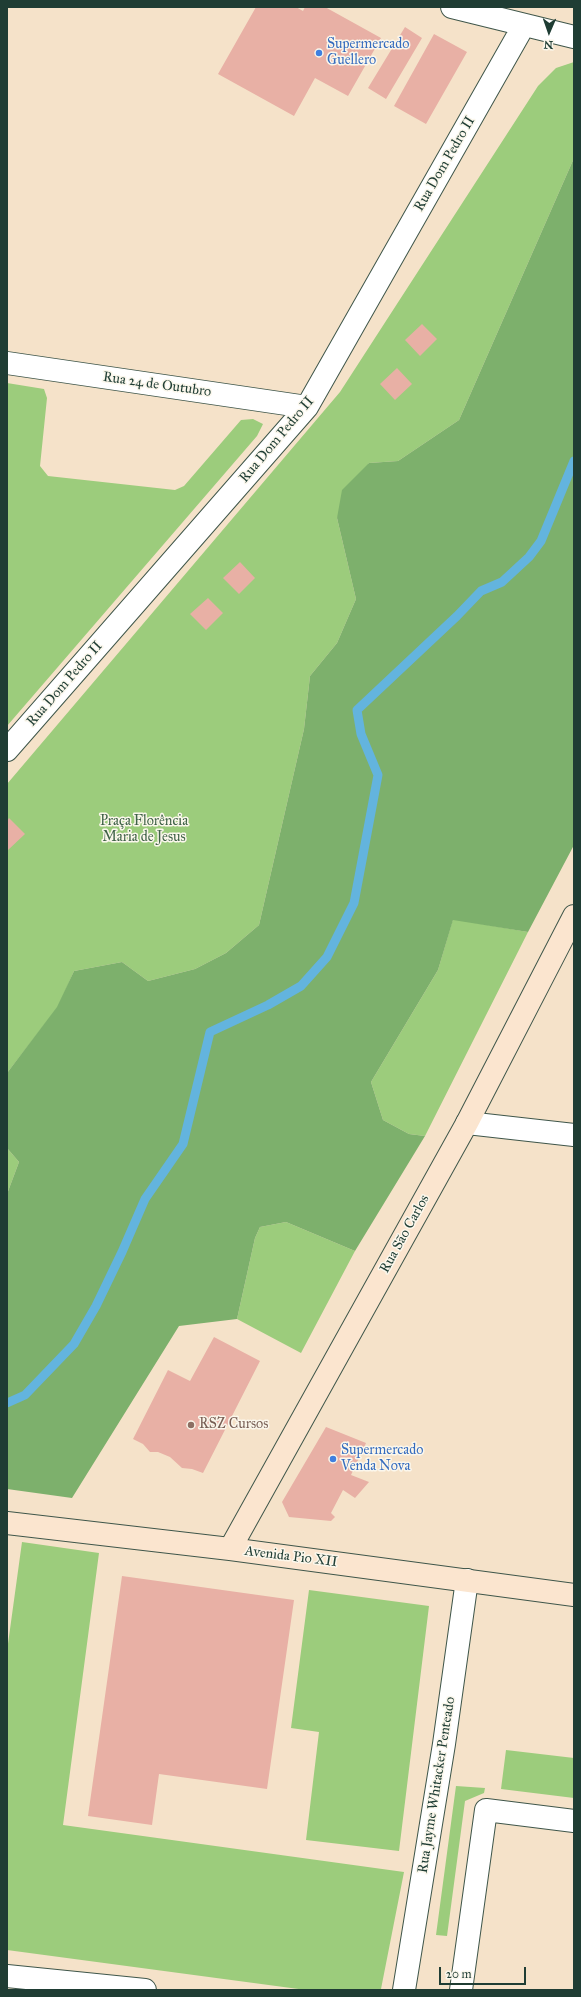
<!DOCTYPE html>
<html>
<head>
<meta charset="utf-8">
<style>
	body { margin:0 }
	#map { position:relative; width:581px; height:1997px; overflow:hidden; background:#f5e2c9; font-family:"IM FELL Great Primer",serif }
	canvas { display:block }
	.frame { position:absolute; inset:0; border:8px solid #1f3d34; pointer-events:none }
	.north { position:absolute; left:529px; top:12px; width:40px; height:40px; -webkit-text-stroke:3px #fbf7ec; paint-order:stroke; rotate:182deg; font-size:11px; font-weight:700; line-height:16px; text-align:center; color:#1f3d34 }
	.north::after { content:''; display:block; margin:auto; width:14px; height:18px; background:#1f3d34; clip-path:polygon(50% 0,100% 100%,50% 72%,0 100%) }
	.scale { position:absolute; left:439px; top:1967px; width:87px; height:18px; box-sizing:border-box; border:2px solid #1f3d34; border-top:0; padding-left:5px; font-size:12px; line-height:14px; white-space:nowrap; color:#1f3d34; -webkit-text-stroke:3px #fbf7ec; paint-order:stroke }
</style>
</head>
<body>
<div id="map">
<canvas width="581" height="1997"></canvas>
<div class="frame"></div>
<div class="north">N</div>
<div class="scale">20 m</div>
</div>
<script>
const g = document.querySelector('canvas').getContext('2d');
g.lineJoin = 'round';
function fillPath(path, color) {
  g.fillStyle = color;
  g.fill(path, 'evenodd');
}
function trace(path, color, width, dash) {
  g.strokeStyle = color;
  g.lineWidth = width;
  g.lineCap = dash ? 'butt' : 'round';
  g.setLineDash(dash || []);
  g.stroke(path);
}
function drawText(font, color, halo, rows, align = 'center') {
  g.font = font + ' "IM FELL Great Primer",serif';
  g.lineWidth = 3;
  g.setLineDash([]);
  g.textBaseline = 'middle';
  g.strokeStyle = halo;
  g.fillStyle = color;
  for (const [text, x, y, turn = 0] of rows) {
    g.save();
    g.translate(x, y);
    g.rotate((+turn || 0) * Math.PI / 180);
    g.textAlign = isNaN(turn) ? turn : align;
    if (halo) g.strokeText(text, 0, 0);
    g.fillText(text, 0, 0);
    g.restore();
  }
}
const green = new Path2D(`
	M 574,62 L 574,158 L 459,420 L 398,461 L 369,463 L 337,518 L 356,599 L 337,643 L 310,676 L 304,729 L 259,925 L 226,953 L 195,969 L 148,981 L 122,962 L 74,971 L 58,1007 L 7,1073 L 7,784 L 340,392 L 538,86 L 556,68 Z
	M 7,383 L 44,389 L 47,398 L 40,466 L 48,476 L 175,490 L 184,486 L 241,420 L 253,419 L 263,424 L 257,436 L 7,726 Z
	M 453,919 L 528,932 L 425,1136 L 409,1134 L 383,1120 L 371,1082 L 438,970 Z
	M 7,1148 L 19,1162 L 7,1194 Z
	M 286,1222 L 355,1251 L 301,1353 L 237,1319 L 255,1238 L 260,1227 Z
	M 22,1542 L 99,1553 L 63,1825 L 404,1872 L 381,1989 L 306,1990 L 7,1950 L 7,1651 Z
	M 309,1590 L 429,1606 L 399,1851 L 306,1840 L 319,1732 L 291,1728 Z
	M 506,1750 L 574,1758 L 574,1798 L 501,1789 Z
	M 456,1786 L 485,1788 L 484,1793 L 465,1801 L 447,1936 L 436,1935 Z`);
const forest = new Path2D(`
	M 574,158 L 574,845 L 528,932 L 453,920 L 438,970 L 371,1082 L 383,1120 L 409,1134 L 425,1136 L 355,1251 L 286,1222 L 260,1227 L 255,1238 L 237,1319 L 179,1326 L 72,1498 L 7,1489 L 7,1194 L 19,1162 L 7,1148 L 7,1073 L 57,1007 L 74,971 L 122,962 L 148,981 L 195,969 L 226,953 L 259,925 L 304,729 L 310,676 L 337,643 L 356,599 L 337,518 L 342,490 L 369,463 L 398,461 L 459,420 Z`);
const stream = new Path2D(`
	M 7,1403 L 25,1395 L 74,1344 L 96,1306 L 122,1252 L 145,1199 L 183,1144 L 210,1032 L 268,1005 L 301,986 L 327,957 L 354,903 L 378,775 L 361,734 L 357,710 L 457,616 L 481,591 L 502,582 L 529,557 L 541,541 L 574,461`);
const building = new Path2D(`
	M 256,7 L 296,7 L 303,11 L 305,7 L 325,7 L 381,38 L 348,96 L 315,78 L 294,116 L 218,74 Z
	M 405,27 L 422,38 L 386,99 L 368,88 Z
	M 434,34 L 467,52 L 426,124 L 394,106 Z
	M 422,324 L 437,339 L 420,356 L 405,340 Z
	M 397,368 L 412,384 L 395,400 L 380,384 Z
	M 240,562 L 255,578 L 239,594 L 223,578 Z
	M 208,598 L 223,613 L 206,630 L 190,614 Z
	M 9,818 L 25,834 L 7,851 L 7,821 Z
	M 214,1337 L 260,1361 L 203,1473 L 192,1469 L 182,1468 L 170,1457 L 158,1452 L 150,1452 L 143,1444 L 133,1439 L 168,1370 L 190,1381 Z
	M 326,1427 L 366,1443 L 351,1475 L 369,1482 L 355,1498 L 343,1490 L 331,1513 L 335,1517 L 331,1521 L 289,1517 L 282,1502 Z
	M 122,1576 L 294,1600 L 267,1789 L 159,1774 L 152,1825 L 88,1816 Z`);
const street = new Path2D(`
	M 452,7 L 574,37
	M 7,363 L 307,407
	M 7,750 L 307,407 L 524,25
	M 467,1123 L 574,1135
	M 7,1976 L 145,1990
	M 404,1990 L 444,1744 L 467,1580
	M 461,1990 L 486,1810 L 574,1821`);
const secondary = new Path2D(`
	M 7,1523 L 230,1549 L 574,1595
	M 230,1549 L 467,1123 L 574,916`);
const markers = [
	[319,53,4,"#3f7fe0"],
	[191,1425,4,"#8d6e63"],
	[333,1459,4,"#3f7fe0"]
];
const shopNames = [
	["Supermercado",327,45],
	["Guellero",327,61],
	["Supermercado",341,1451],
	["Venda Nova",341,1467]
];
const streetNames = [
	["Rua Dom Pedro II",445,164,-60],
	["Rua 24 de Outubro",157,385,8],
	["Rua Dom Pedro II",277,440,-50],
	["Rua Dom Pedro II",65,684,-49],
	["Rua São Carlos",405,1234,-61],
	["Avenida Pio XII",291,1557,7],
	["Rua Jayme Whitacker Penteado",437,1785,-81]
];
const parkNames = [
	["Praça Florência",144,822],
	["Maria de Jesus",144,838]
];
const educationNames = [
	["RSZ Cursos",199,1425]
];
fillPath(green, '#9ccc7c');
fillPath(forest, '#7db06c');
trace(stream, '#63b4de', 9);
fillPath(building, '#e8b0a5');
trace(street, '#3f564a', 24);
trace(secondary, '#3f564a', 24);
trace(street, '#fff', 22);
trace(secondary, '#fbe5cf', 22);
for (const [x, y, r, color] of markers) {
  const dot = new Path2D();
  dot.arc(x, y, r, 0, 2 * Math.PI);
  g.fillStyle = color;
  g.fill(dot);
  trace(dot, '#fbf7ec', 1.5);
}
drawText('14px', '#366cbe', '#fbf7ec', shopNames, 'left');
drawText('14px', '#1f3d34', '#fbf7ec', streetNames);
drawText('14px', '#3e6146', '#fbf7ec', parkNames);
drawText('14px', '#785e54', '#fbf7ec', educationNames, 'left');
</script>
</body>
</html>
